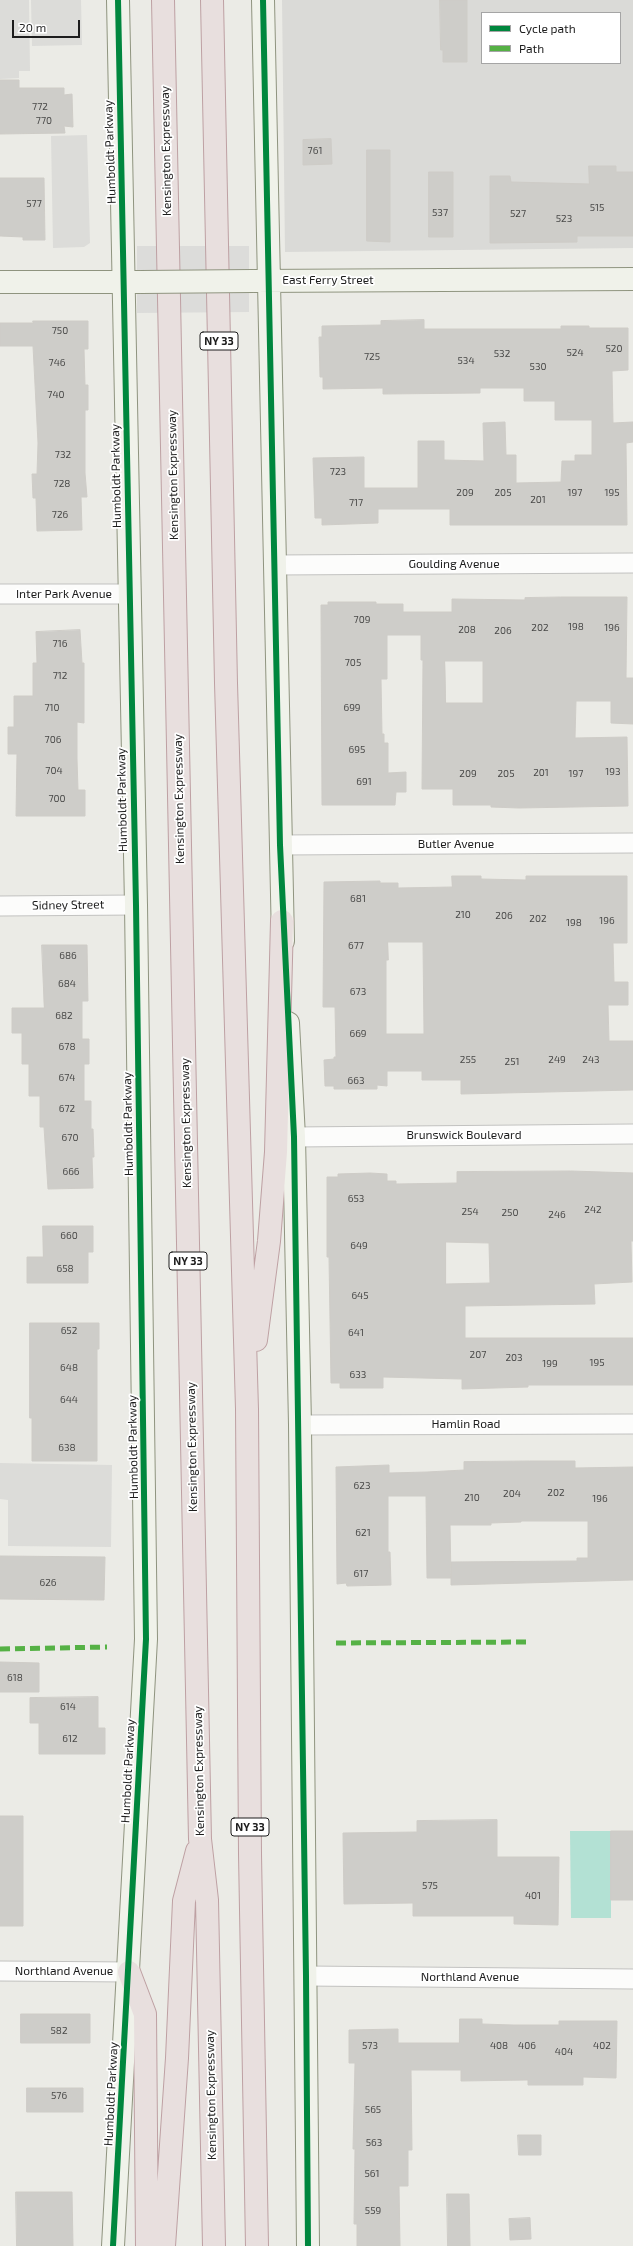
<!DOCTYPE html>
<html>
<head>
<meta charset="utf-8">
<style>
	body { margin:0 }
	#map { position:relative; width:633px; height:2246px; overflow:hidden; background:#ebebe6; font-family:"Exo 2",sans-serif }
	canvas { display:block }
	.legend { position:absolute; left:481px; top:12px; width:140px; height:52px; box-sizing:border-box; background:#fff; border:1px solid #a5a5a5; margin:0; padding:5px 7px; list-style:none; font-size:12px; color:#1d1d1d }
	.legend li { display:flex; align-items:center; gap:8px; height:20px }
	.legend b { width:20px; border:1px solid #a5a5a5 }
	.scale { position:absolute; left:12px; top:20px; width:68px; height:18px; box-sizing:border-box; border:2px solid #1d1d1d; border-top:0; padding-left:5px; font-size:12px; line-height:14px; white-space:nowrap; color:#1d1d1d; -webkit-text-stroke:3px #fff; paint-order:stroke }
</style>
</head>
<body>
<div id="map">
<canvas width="633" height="2246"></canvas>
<ul class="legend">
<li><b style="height:5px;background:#00873e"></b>Cycle path</li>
<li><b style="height:5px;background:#55b145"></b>Path</li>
</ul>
<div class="scale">20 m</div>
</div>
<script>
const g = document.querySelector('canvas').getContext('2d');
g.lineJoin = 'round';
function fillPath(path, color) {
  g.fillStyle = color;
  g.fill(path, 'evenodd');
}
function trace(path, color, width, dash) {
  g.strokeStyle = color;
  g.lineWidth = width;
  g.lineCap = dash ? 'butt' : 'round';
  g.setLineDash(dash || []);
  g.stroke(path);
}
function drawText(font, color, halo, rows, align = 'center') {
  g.font = font + ' "Exo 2",sans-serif';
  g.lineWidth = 3.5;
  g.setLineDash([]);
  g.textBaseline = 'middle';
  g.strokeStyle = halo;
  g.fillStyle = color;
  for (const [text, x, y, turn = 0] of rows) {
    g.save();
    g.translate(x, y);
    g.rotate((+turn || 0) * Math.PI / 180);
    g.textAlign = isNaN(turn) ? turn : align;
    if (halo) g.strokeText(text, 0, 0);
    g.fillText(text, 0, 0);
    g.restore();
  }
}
const residential = new Path2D(`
	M 282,0 L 633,0 L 633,248 L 285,252 ZM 482,13 L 620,13 L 620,63 L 482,63 Z`);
const pitch = new Path2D(`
	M 570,1831 L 611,1831 L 611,1918 L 571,1918 Z`);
const parking = new Path2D(`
	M 0,0 L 29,0 L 30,71 L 19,71 L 19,78 L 0,79 Z
	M 31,0 L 81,0 L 82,45 L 32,46 Z
	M 87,135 L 90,243 L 84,247 L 53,248 L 51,136 Z
	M 0,1463 L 112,1465 L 111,1547 L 8,1546 L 8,1500 L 0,1499 Z`);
const pier = new Path2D(`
	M 137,246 L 249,246 L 249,312 L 137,313 Z`);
const building = new Path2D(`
	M 440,0 L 467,0 L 467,62 L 443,62 L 443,50 L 441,50 Z
	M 0,80 L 19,80 L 19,88 L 64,88 L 64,95 L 72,94 L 73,127 L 64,126 L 65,133 L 0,134 Z
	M 331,139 L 332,164 L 303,165 L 303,140 Z
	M 367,150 L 390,150 L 390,242 L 367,241 Z
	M 589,166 L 616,166 L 616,172 L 633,172 L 633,236 L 577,236 L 577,242 L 490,243 L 490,176 L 510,176 L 511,182 L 589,184 Z
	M 429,172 L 453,172 L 453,237 L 429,237 Z
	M 0,178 L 44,178 L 45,240 L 23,240 L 23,237 L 0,236 Z
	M 424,320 L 424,329 L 561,329 L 561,326 L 589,326 L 589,328 L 628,328 L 628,370 L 612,371 L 613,423 L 633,422 L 633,442 L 626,443 L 627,525 L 450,525 L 450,509 L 378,509 L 378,523 L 322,525 L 322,518 L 315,518 L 313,458 L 364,457 L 364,488 L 418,488 L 418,441 L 444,441 L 444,460 L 484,461 L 483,423 L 505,422 L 506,455 L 516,455 L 516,483 L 561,482 L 562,461 L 575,461 L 575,455 L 592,455 L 592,420 L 555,420 L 555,401 L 524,401 L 524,388 L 480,388 L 480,393 L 383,394 L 383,388 L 323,389 L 323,377 L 320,377 L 319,337 L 322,337 L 322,326 L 381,325 L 381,321 Z
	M 33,321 L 88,321 L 88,349 L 84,349 L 85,385 L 88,385 L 88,410 L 85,410 L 85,473 L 87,497 L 81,497 L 82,530 L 37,531 L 36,498 L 33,498 L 32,474 L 37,474 L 38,443 L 33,346 L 0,346 L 0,323 L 33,323 Z
	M 561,597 L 627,597 L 626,678 L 633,678 L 633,724 L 611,723 L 611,701 L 576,701 L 575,738 L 627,737 L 628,806 L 519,808 L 491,807 L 491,805 L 453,805 L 453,789 L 422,789 L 423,660 L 421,660 L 421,635 L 387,635 L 387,679 L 381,679 L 382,734 L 384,734 L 384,743 L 388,743 L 388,773 L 406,772 L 406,792 L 396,792 L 395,805 L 322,805 L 321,605 L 328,605 L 328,602 L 376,602 L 376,604 L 403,604 L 403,612 L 452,612 L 452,599 L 525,600 L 525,598 ZM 445,661 L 483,661 L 483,703 L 446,703 Z
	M 80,630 L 82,663 L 84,663 L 84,723 L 77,722 L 77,759 L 78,790 L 85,790 L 85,816 L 16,816 L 17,754 L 8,754 L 8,727 L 14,727 L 14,696 L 33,696 L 33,663 L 37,663 L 36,632 Z
	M 452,876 L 481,876 L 481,879 L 526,880 L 526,876 L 627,876 L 627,943 L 613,943 L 614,982 L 628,982 L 628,1005 L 608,1005 L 609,1041 L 633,1041 L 633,1090 L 461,1094 L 461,1080 L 422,1080 L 422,1071 L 387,1071 L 387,1086 L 377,1085 L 377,1089 L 334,1089 L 334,1086 L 325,1086 L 324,1060 L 334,1059 L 334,1057 L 336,1057 L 335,1007 L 323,1007 L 324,882 L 380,881 L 380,883 L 398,883 L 398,888 L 452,887 ZM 388,942 L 423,942 L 424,1034 L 386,1034 L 386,960 L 388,960 Z
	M 42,945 L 87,945 L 88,1001 L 82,1001 L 82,1039 L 89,1039 L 89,1064 L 84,1064 L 84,1101 L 91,1101 L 91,1129 L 93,1129 L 94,1157 L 92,1157 L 93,1188 L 48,1189 L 44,1127 L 40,1127 L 40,1096 L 29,1096 L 29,1064 L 22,1064 L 22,1033 L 12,1033 L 12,1008 L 44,1008 Z
	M 571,1171 L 633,1173 L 633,1241 L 631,1241 L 632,1282 L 594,1284 L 595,1304 L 465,1306 L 465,1338 L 633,1338 L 633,1385 L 528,1385 L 528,1387 L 462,1389 L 462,1379 L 383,1377 L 383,1388 L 340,1388 L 340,1383 L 331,1383 L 329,1257 L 327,1257 L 327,1177 L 338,1177 L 338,1174 L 370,1173 L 387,1174 L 387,1181 L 396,1181 L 396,1184 L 457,1183 L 457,1172 ZM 446,1242 L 489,1243 L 490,1283 L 446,1284 Z
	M 43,1226 L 93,1226 L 93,1252 L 88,1252 L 88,1283 L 27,1283 L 27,1257 L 43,1257 Z
	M 30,1323 L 99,1323 L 99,1349 L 97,1349 L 97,1461 L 32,1461 L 32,1418 L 30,1418 Z
	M 530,1461 L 575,1461 L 575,1468 L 633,1467 L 633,1580 L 451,1585 L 451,1562 L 577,1561 L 577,1558 L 588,1558 L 588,1521 L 521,1521 L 521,1522 L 491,1523 L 491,1525 L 450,1525 L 451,1578 L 427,1578 L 426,1496 L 388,1496 L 388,1552 L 390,1552 L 391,1585 L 347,1586 L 346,1583 L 337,1584 L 336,1467 L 389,1465 L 389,1473 L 427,1472 L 464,1470 L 464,1462 Z
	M 0,1556 L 105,1557 L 104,1600 L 0,1599 Z
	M 0,1662 L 39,1663 L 39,1692 L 0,1692 Z
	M 98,1697 L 98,1728 L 105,1728 L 105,1754 L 39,1754 L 39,1723 L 30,1723 L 30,1698 Z
	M 0,1816 L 23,1816 L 23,1926 L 0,1926 Z
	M 497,1820 L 497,1857 L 559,1857 L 558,1925 L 514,1924 L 514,1916 L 413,1916 L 413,1903 L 344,1904 L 343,1833 L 417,1832 L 417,1821 Z
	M 611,1831 L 633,1831 L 633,1900 L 611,1900 Z
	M 21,2014 L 90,2014 L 90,2043 L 21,2043 Z
	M 460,2019 L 482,2019 L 482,2024 L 513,2025 L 559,2025 L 559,2021 L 617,2021 L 616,2078 L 583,2077 L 583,2085 L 528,2085 L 528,2080 L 461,2081 L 461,2070 L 411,2070 L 412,2150 L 408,2150 L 408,2186 L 399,2186 L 400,2246 L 357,2246 L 357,2224 L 354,2224 L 355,2149 L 353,2149 L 355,2063 L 349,2063 L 349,2030 L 398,2029 L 398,2043 L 459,2043 Z
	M 27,2088 L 83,2088 L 83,2112 L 27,2112 Z
	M 518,2135 L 541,2135 L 541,2155 L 519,2155 Z
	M 16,2192 L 72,2192 L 73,2246 L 17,2246 Z
	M 447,2194 L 469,2194 L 470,2246 L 448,2246 Z
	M 530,2218 L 531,2239 L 510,2240 L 509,2219 Z`);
const street = new Path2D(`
	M 274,565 L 633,563
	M 0,594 L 129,594
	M 280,845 L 633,843
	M 0,906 L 136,905
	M 294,1137 L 633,1134
	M 300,1425 L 633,1424
	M 0,1971 L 129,1972
	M 306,1976 L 633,1979`);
const secondary = new Path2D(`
	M 263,0 L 283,941
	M 254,281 L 633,279
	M 0,282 L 140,282
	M 288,1023 L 294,1137 L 300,1425 L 308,2246
	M 113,2246 L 146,1639 L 136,905 L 118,0`);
const highway = new Path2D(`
	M 163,0 L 200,1839 L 207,1900 L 214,2246
	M 212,0 L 226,683 L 247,1409 L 250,1854 L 257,2246
	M 256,1340 L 269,1241 L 276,1152 L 282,921
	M 129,1972 L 145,2014 L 147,2246
	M 164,2246 L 177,2058 L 184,1901 L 197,1851`);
const secondaryBridge = new Path2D(`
	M 141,282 L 253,281`);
const quiet = new Path2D(`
	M 336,1643 L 528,1642
	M 0,1649 L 107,1647`);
const cycleway = new Path2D(`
	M 263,0 L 280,845 L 294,1137 L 306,1976 L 308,2246
	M 113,2246 L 146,1639 L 136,905 L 118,0`);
const numberNames = [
	["772",40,107],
	["770",44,121],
	["761",315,151],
	["577",34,204],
	["515",597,208],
	["537",440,213],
	["527",518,214],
	["523",564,219],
	["750",60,331],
	["520",614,349],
	["524",575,353],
	["532",502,354],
	["725",372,357],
	["534",466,361],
	["746",57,363],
	["530",538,367],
	["740",56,395],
	["732",63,455],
	["723",338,472],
	["728",62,484],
	["209",465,493],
	["205",503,493],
	["197",575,493],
	["195",612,493],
	["201",538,500],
	["717",356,503],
	["726",60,515],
	["709",362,620],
	["198",576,627],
	["202",540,628],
	["196",612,628],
	["208",467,630],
	["206",503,631],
	["716",60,644],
	["705",353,663],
	["712",60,676],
	["710",52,708],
	["699",352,708],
	["706",53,740],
	["695",357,750],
	["704",54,771],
	["193",613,772],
	["201",541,773],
	["209",468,774],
	["205",506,774],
	["197",576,774],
	["691",364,782],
	["700",57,799],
	["681",358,899],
	["210",463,915],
	["206",504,916],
	["202",538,919],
	["196",607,921],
	["198",574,923],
	["677",356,946],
	["686",68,956],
	["684",67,984],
	["673",358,992],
	["682",64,1016],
	["669",358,1034],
	["678",67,1047],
	["255",468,1060],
	["249",557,1060],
	["243",591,1060],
	["251",512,1062],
	["674",67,1078],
	["663",356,1081],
	["672",67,1109],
	["670",70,1138],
	["666",71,1172],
	["653",356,1199],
	["242",593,1210],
	["254",470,1212],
	["250",510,1213],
	["246",557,1215],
	["660",69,1236],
	["649",359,1246],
	["658",65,1269],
	["645",360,1296],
	["652",69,1331],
	["641",356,1333],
	["207",478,1355],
	["203",514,1358],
	["195",597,1363],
	["199",550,1364],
	["648",69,1368],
	["633",358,1375],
	["644",69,1400],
	["638",67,1448],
	["623",362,1486],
	["202",556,1493],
	["204",512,1494],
	["210",472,1498],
	["196",600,1499],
	["621",363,1533],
	["617",361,1574],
	["626",48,1583],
	["618",15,1678],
	["614",68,1707],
	["612",70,1739],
	["575",430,1886],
	["401",533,1896],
	["582",59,2031],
	["573",370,2046],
	["408",499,2046],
	["406",527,2046],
	["402",602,2046],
	["404",564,2052],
	["576",59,2096],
	["565",373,2110],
	["563",374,2143],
	["561",372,2174],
	["559",373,2211]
];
const shields = [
	[219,341,38],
	[188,1261,38],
	[250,1827,38]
];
const shieldNames = [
	["NY 33",219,341],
	["NY 33",188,1261],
	["NY 33",250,1827]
];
const streetNames = [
	["Kensington Expressway",166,151,-91],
	["Humboldt Parkway",110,152,-92],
	["East Ferry Street",328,280],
	["Kensington Expressway",173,475,-91],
	["Humboldt Parkway",116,476,-91],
	["Goulding Avenue",454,564],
	["Inter Park Avenue",64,594],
	["Kensington Expressway",179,799,-91],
	["Humboldt Parkway",122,800,-91],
	["Butler Avenue",456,844],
	["Sidney Street",68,905,-1],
	["Kensington Expressway",186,1123,-91],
	["Humboldt Parkway",128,1124,-91],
	["Brunswick Boulevard",464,1135],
	["Hamlin Road",466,1424],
	["Humboldt Parkway",133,1447,-91],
	["Kensington Expressway",192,1447,-91],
	["Humboldt Parkway",128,1771,-87],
	["Kensington Expressway",199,1771,-91],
	["Northland Avenue",64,1971],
	["Northland Avenue",470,1977],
	["Humboldt Parkway",111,2094,-87],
	["Kensington Expressway",211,2095,-91]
];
fillPath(residential, '#dadad7');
fillPath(pitch, '#b3e1d4');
fillPath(parking, '#dcdcd9');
fillPath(pier, '#dcdcda');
fillPath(building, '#cecdc9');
trace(building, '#ceccc7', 1);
trace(street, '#c2c2c0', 21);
trace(secondary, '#8f947f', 24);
trace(highway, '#bea0a3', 24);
trace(street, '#fcfcfb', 19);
trace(secondary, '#f0f2ea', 22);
trace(highway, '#e8dfde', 22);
trace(secondaryBridge, '#8f947f', 24, []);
trace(secondaryBridge, '#f0f2ea', 22);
trace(quiet, '#55b145', 5, [10, 5]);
trace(cycleway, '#00873e', 6);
drawText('10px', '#494948', null, numberNames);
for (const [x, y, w] of shields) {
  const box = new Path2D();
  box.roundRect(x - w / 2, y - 9, w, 18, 3);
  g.fillStyle = '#fff';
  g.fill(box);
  trace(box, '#1d1d1d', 1);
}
drawText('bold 11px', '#1d1d1d', null, shieldNames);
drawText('12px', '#1d1d1d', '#fff', streetNames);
</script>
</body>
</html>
